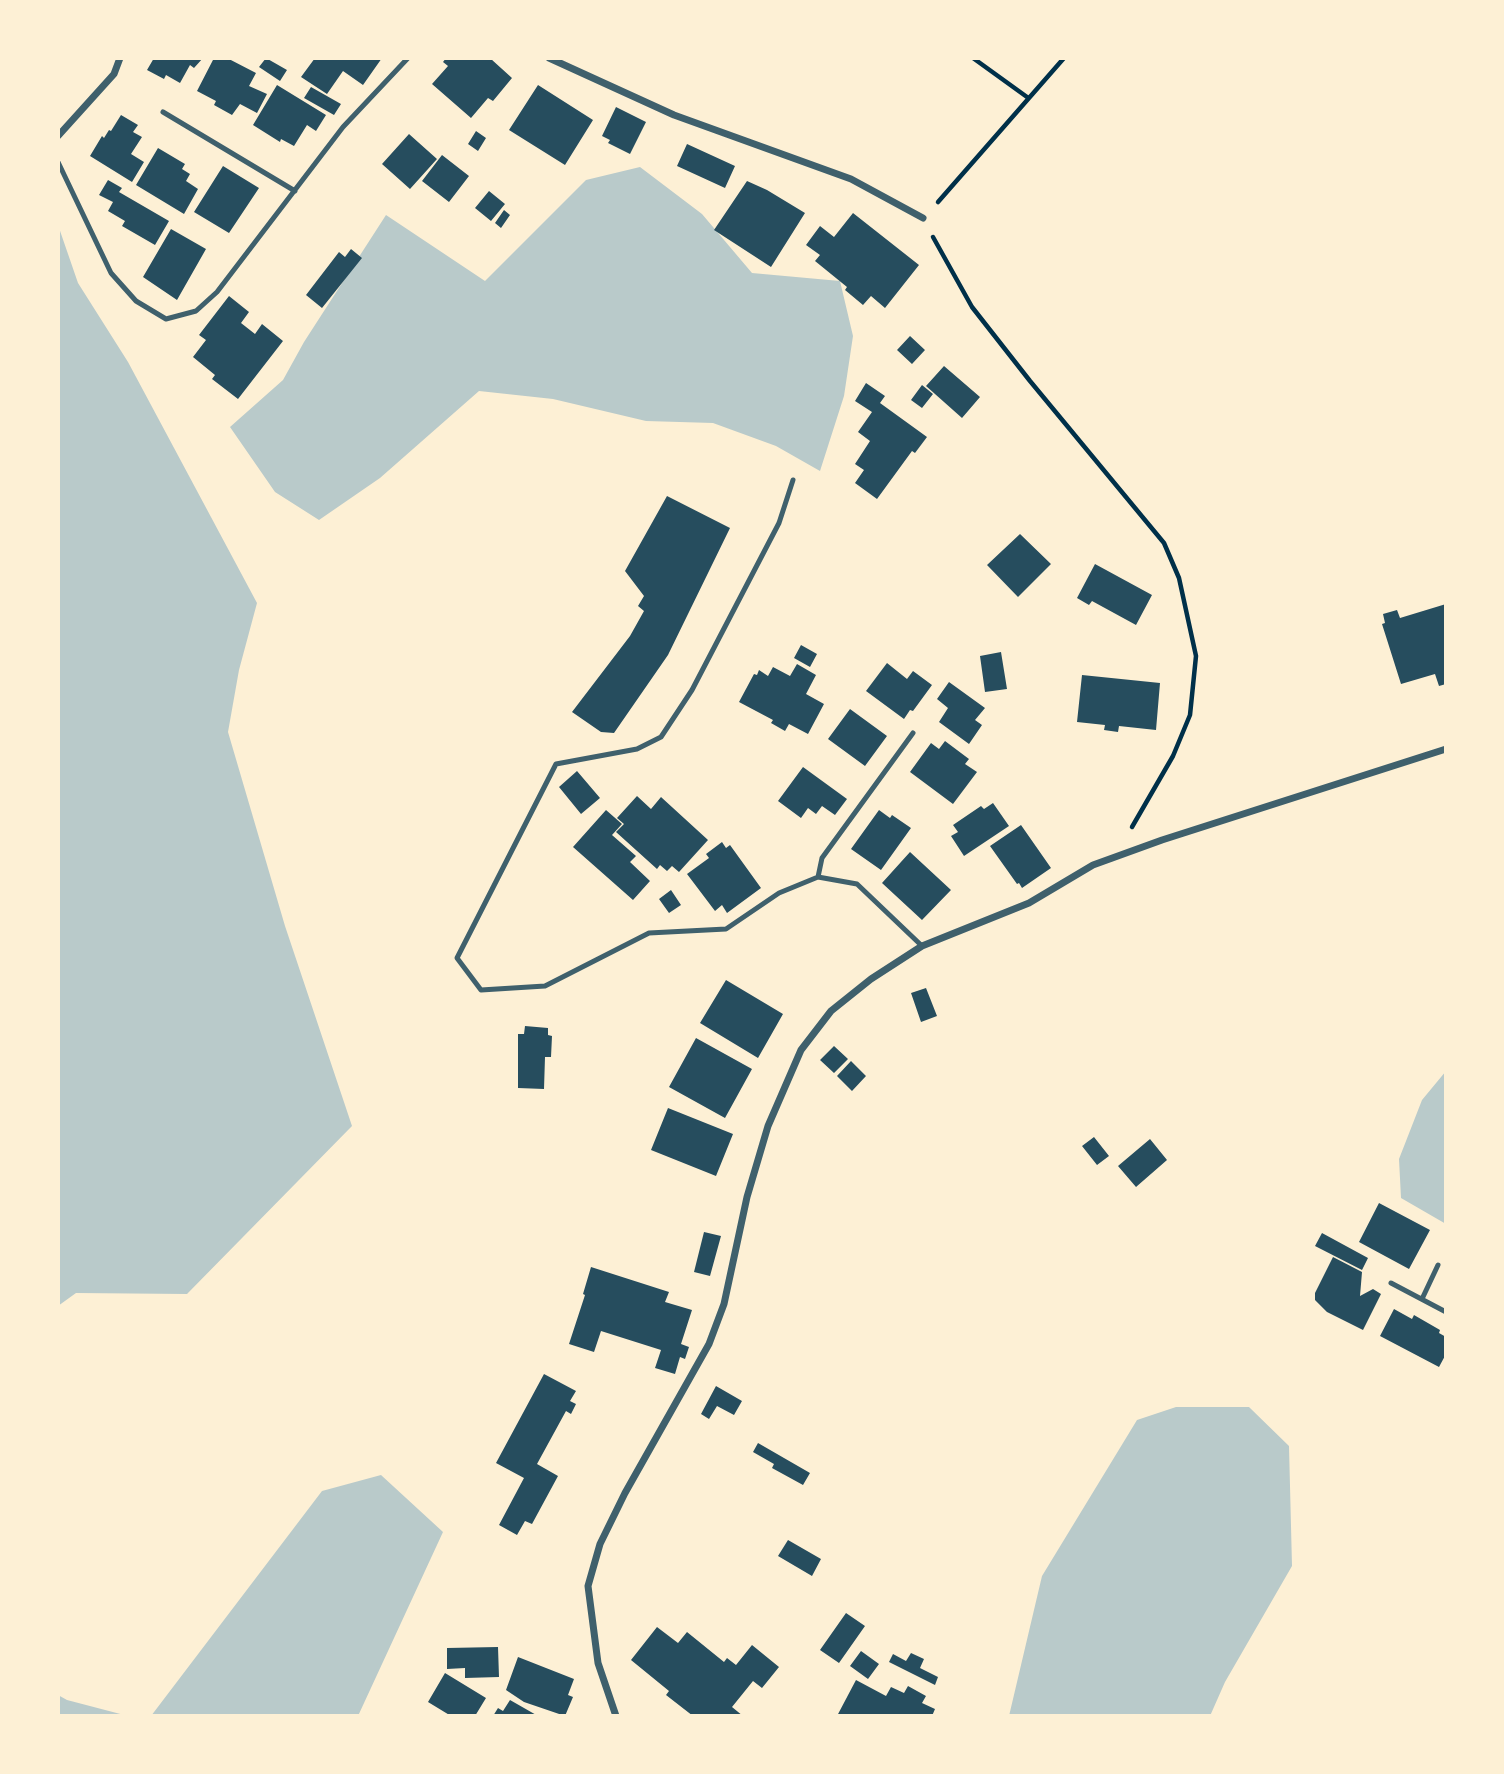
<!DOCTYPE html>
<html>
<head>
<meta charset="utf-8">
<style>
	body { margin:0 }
	#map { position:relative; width:1504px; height:1774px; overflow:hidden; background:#fdf0d5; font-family:Arial,sans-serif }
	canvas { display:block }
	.frame { position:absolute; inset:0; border:60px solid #fdf0d5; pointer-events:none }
</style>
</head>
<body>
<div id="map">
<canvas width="1504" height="1774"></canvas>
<div class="frame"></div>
</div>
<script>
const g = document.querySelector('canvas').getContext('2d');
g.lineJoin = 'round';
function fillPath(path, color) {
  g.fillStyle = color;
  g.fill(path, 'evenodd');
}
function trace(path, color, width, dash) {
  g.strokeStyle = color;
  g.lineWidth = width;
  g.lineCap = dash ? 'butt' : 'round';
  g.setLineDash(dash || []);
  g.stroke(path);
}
const green = new Path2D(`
	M 640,167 L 702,214 L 752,273 L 840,281 L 853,336 L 844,396 L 820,471 L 776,446 L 713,423 L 646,421 L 553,399 L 479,391 L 380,478 L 319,520 L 275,492 L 230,427 L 283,380 L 304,342 L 386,215 L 485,281 L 586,180 Z
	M 58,225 L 78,283 L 128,362 L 257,603 L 239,670 L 228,732 L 285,926 L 352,1126 L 187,1294 L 76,1293 L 58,1306 Z
	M 1446,1071 L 1446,1224 L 1401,1198 L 1399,1159 L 1422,1100 Z
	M 1176,1407 L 1249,1407 L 1289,1446 L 1292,1566 L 1225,1682 L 1210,1716 L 1009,1716 L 1042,1576 L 1137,1420 Z
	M 381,1475 L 443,1532 L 358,1716 L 151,1716 L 322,1491 Z
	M 58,1695 L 67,1700 L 128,1716 L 58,1716 Z`);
const building = new Path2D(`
	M 154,58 L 203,58 L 194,68 L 190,65 L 180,83 L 166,75 L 164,79 L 147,70 Z
	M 214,58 L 227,58 L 256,73 L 249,86 L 267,94 L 257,113 L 240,104 L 232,115 L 214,105 L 216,101 L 197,91 Z
	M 266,58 L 287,70 L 280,81 L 259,67 Z
	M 315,58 L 382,58 L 363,85 L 343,71 L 327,94 L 301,77 Z
	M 446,58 L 492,58 L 491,59 L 512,78 L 493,101 L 488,98 L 471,118 L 432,84 L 448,66 L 443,62 Z
	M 277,85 L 326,115 L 316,131 L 307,125 L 294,146 L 281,139 L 280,142 L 253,125 Z
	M 538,85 L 593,120 L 565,165 L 509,130 Z
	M 311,87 L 341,104 L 334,115 L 304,98 Z
	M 616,107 L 646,122 L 630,154 L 608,143 L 610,140 L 602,136 Z
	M 121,115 L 138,125 L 133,132 L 142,137 L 131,154 L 144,162 L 132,182 L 90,156 L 102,136 L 104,138 L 109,130 L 111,131 Z
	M 476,131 L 486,138 L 478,151 L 468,144 Z
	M 409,134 L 437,159 L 410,189 L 382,164 Z
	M 687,144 L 735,166 L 725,188 L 677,166 Z
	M 158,148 L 185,164 L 182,169 L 190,174 L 186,181 L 198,189 L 184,214 L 136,185 Z
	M 442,155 L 469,176 L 449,202 L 422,181 Z
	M 223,166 L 259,188 L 229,233 L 194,212 Z
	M 108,180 L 122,188 L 119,192 L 169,221 L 155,245 L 122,226 L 125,221 L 108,211 L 113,202 L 99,195 Z
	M 747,181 L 767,190 L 805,213 L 771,267 L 714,230 Z
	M 489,191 L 505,204 L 491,221 L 475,208 Z
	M 504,210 L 510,215 L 501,228 L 495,223 Z
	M 853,213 L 919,265 L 885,308 L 871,296 L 863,305 L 845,290 L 847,287 L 815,261 L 820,255 L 806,245 L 820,226 L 834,237 Z
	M 171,229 L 206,249 L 177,300 L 143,277 Z
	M 351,249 L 362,258 L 322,308 L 306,295 L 339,252 L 345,257 Z
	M 229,296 L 249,312 L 241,323 L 255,334 L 262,324 L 283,341 L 238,399 L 212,379 L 215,375 L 193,357 L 206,340 L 199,335 Z
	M 910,336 L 925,350 L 912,364 L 897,350 Z
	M 944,366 L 980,397 L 962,418 L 926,386 Z
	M 866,383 L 885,396 L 880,403 L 927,437 L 915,453 L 912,451 L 877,499 L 855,483 L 864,470 L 855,464 L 870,441 L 858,432 L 872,412 L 855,401 Z
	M 922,385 L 933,394 L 922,408 L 911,400 Z
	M 667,496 L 730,528 L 668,655 L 614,733 L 601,732 L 572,712 L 630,636 L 644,611 L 638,606 L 644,596 L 625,571 Z
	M 1020,534 L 1051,564 L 1018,597 L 987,565 Z
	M 1095,564 L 1152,595 L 1136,625 L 1092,601 L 1089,605 L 1077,598 Z
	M 1446,604 L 1446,684 L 1439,686 L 1435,674 L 1401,684 L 1382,624 L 1385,623 L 1383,614 L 1397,610 L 1400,618 Z
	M 801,645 L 817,654 L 810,667 L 794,658 Z
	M 1001,652 L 1007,689 L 985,692 L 980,656 Z
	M 887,663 L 907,679 L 913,671 L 932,685 L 913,711 L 910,710 L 904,719 L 866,691 Z
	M 797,664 L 816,675 L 806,694 L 824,704 L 808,734 L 789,724 L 785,731 L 771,723 L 773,720 L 739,702 L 754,674 L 757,675 L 759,670 L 768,676 L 773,667 L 790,676 Z
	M 1082,675 L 1160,683 L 1156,730 L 1119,726 L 1118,732 L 1104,730 L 1105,725 L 1077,722 Z
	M 949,682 L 985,708 L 975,720 L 982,725 L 969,744 L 939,722 L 948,708 L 937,699 Z
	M 850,709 L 887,736 L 865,766 L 828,739 Z
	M 945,741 L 969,759 L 965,764 L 977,772 L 953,804 L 910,772 L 931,743 L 939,749 Z
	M 803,767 L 847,799 L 835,815 L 822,806 L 816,814 L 808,808 L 801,818 L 778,801 Z
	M 577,771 L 600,798 L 581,814 L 559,787 Z
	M 637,796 L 651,809 L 661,797 L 708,840 L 679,872 L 672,866 L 667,871 L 660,865 L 657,869 L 616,832 L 624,824 L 617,818 Z
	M 993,803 L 1009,826 L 964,856 L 951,836 L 958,832 L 953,825 L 981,806 L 984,809 Z
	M 606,810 L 622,824 L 612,835 L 636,856 L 630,862 L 650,881 L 633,900 L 573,847 Z
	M 879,810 L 890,818 L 892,815 L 911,828 L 881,870 L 851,849 Z
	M 1021,825 L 1051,868 L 1022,888 L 1019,883 L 1017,884 L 990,846 Z
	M 722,842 L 726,848 L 730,845 L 761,888 L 727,913 L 722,905 L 715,911 L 687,874 L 709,858 L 706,854 Z
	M 910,852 L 951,890 L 922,920 L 882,883 Z
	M 671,890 L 681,905 L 669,913 L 659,899 Z
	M 726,980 L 783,1014 L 758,1058 L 700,1023 Z
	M 926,988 L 937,1016 L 921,1022 L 911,993 Z
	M 525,1026 L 548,1028 L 548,1035 L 552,1036 L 551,1057 L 545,1057 L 544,1089 L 518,1088 L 518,1034 L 524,1034 Z
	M 696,1038 L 752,1069 L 725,1118 L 669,1087 Z
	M 834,1046 L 848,1059 L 834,1073 L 820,1060 Z
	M 851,1061 L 866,1076 L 852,1091 L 837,1076 Z
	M 668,1108 L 733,1134 L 716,1176 L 651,1150 Z
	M 1094,1137 L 1109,1156 L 1097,1165 L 1082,1146 Z
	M 1150,1139 L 1167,1160 L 1136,1187 L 1118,1166 Z
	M 1379,1203 L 1430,1230 L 1409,1269 L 1359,1242 Z
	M 704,1232 L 721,1236 L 710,1276 L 694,1272 Z
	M 1322,1233 L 1368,1258 L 1362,1270 L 1315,1246 Z
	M 1333,1257 L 1362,1272 L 1360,1296 L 1373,1289 L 1381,1294 L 1363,1330 L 1327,1312 L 1315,1300 L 1315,1293 Z
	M 591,1267 L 669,1292 L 665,1302 L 692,1310 L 681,1344 L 689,1347 L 685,1359 L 680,1357 L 675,1374 L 655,1368 L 661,1350 L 601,1331 L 594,1352 L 569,1344 L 585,1295 L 583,1294 Z
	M 1394,1309 L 1412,1319 L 1414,1315 L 1440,1330 L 1439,1333 L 1446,1337 L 1446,1354 L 1439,1367 L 1380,1336 Z
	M 544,1374 L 576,1391 L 570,1401 L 576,1404 L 571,1414 L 566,1411 L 537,1464 L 558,1476 L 532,1524 L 525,1521 L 517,1535 L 499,1525 L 524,1478 L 496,1463 Z
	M 716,1386 L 742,1401 L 734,1415 L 717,1406 L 709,1419 L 701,1414 Z
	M 758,1443 L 810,1473 L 803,1485 L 772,1468 L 774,1464 L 753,1452 Z
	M 788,1540 L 821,1559 L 812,1576 L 778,1556 Z
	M 846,1613 L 865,1626 L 839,1663 L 820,1650 Z
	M 657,1627 L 678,1643 L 687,1632 L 724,1662 L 727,1658 L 736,1665 L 752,1645 L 779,1667 L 762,1688 L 753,1681 L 732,1707 L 743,1716 L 693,1716 L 666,1695 L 669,1691 L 631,1660 Z
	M 498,1647 L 499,1677 L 465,1678 L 465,1668 L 447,1669 L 447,1648 Z
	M 861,1651 L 879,1664 L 868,1679 L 850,1666 Z
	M 911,1653 L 924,1659 L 920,1668 L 938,1677 L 935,1685 L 889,1662 L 893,1654 L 906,1661 Z
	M 518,1657 L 574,1679 L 568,1695 L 573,1697 L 565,1716 L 524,1702 L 506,1690 Z
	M 445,1673 L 486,1698 L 475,1716 L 451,1716 L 428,1702 Z
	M 856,1680 L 886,1696 L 891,1687 L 904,1693 L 908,1686 L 926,1696 L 922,1703 L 935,1709 L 932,1716 L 837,1716 Z
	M 510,1700 L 538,1716 L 493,1716 L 498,1708 L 503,1711 Z`);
const path = new Path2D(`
	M 973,58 L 1027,97
	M 938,202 L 1064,58
	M 933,237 L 972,307 L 1030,381 L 1164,543 L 1179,578 L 1196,656 L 1190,715 L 1173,756 L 1132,827`);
const service = new Path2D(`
	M 163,112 L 295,191
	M 58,162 L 111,273 L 136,301 L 166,319 L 196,311 L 217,292 L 343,127 L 408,58
	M 793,480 L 779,523 L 692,690 L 661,737 L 637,749 L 556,764 L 457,958 L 481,990 L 545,986 L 649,933 L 726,929 L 779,893 L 818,877 L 857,884 L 922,946
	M 818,877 L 822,858 L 913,733
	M 1391,1283 L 1446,1312
	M 1422,1299 L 1438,1265`);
const minor = new Path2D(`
	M 549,58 L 674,115 L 851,179 L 923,218
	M 58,136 L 114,74 L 120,58
	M 616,1716 L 598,1663 L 588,1586 L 600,1544 L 625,1493 L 709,1344 L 724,1304 L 747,1197 L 768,1126 L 801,1050 L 831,1011 L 871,979 L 922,946 L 1029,903 L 1093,865 L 1162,840 L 1446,749`);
fillPath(green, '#b9caca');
fillPath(building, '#264d5e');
trace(path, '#003049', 4.5);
trace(service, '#3f606c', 5);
trace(minor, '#3f606c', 7);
</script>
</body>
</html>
